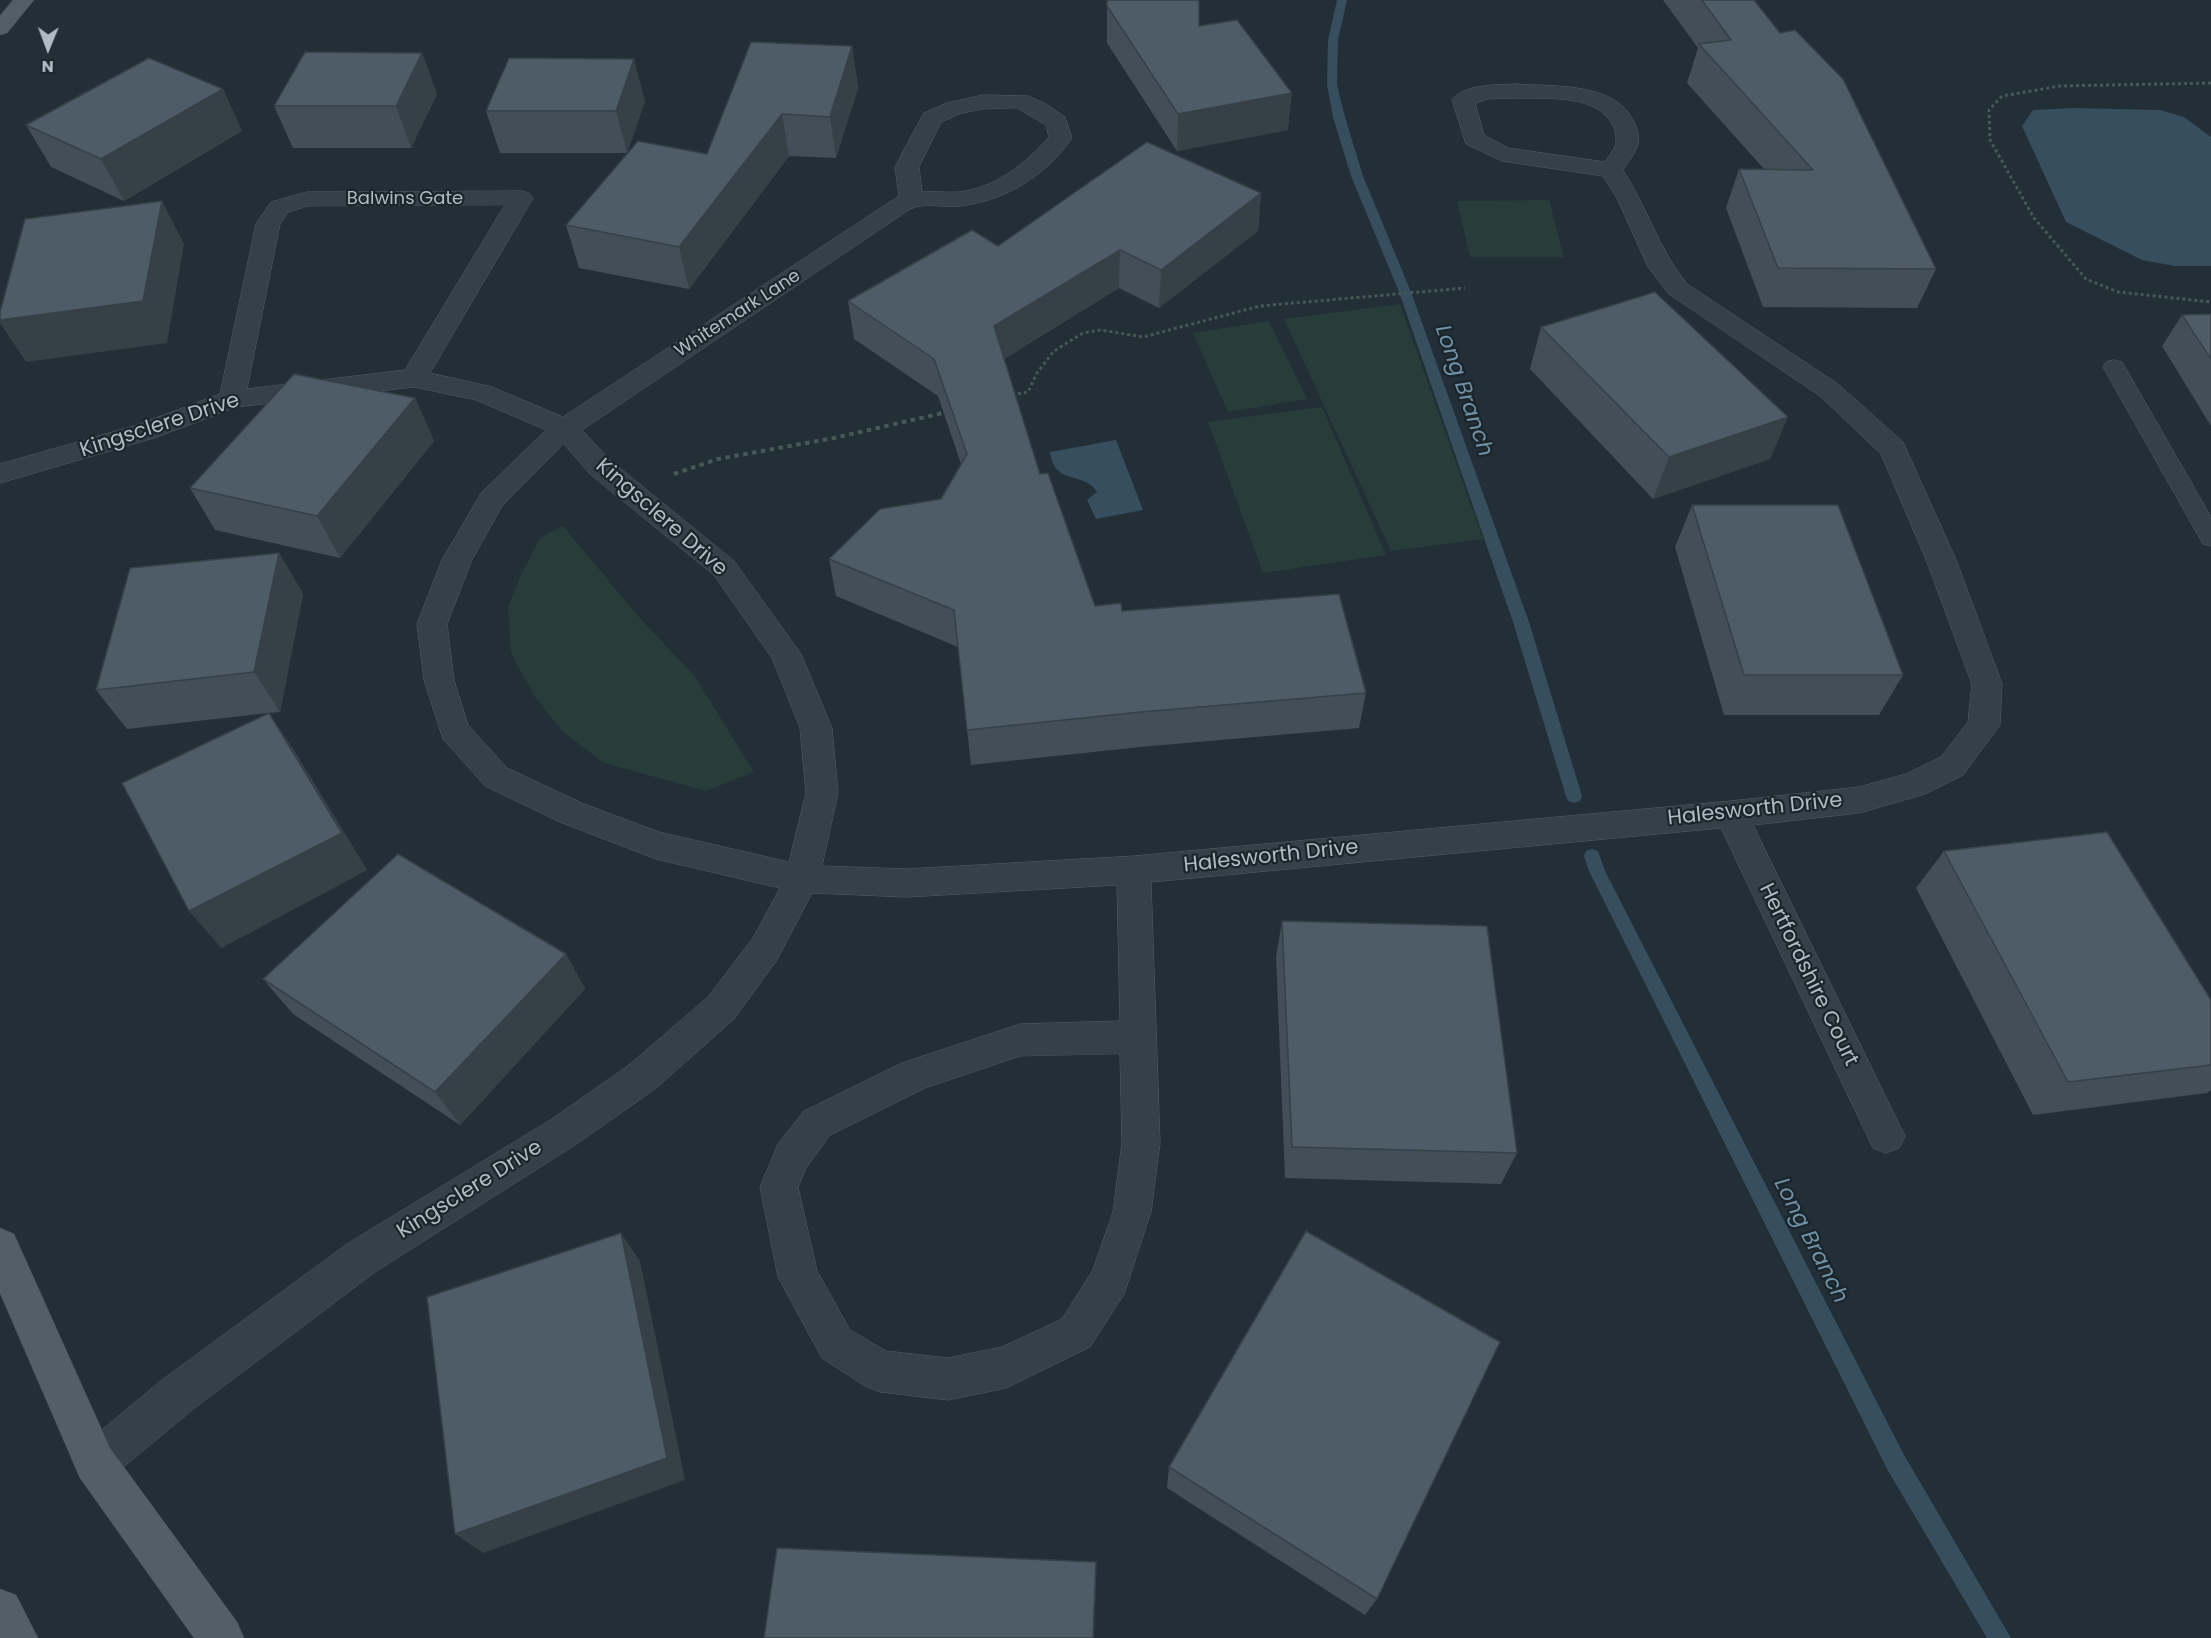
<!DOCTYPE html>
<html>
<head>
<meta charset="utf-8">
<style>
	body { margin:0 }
	#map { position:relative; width:2211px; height:1638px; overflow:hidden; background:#222f37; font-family:Poppins,sans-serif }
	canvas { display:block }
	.north { position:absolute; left:18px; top:18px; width:60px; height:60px; -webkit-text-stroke:4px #1b252c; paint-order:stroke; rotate:181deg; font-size:16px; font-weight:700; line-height:24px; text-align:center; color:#b0bbc4 }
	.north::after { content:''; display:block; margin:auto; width:21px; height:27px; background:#b0bbc4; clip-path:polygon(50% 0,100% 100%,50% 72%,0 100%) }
</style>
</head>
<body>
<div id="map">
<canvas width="2211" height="1638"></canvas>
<div class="north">N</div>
</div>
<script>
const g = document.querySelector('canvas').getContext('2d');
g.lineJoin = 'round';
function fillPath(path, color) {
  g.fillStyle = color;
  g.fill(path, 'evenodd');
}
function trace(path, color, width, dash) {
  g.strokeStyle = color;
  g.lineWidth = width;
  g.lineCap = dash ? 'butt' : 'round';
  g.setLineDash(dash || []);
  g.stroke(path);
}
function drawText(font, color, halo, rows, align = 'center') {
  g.font = font + ' Poppins,sans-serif';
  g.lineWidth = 4.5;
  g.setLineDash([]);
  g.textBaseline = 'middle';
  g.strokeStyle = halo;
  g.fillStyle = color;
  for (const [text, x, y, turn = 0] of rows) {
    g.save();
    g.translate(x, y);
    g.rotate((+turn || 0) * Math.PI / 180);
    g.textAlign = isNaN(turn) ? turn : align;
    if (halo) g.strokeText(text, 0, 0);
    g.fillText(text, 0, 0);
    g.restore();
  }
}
const green = new Path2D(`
	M 1549,200 L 1564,257 L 1470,257 L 1457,201 Z
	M 1400,304 L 1483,539 L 1391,551 L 1284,319 Z
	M 1269,321 L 1307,399 L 1228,412 L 1193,333 Z
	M 1322,407 L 1386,555 L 1263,573 L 1208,422 Z
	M 563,526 L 644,623 L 694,675 L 754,772 L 706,791 L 604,763 L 563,732 L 534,696 L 511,653 L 508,607 L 521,575 L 540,538 Z`);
const water = new Path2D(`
	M 2073,108 L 2160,110 L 2184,117 L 2211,137 L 2211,266 L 2175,266 L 2142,260 L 2066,222 L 2022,126 L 2033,110 Z
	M 1116,440 L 1143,510 L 1096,519 L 1087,500 L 1097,492 C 1085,471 1054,486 1050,452 Z`);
const stream = new Path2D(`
	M 1337,0 L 1347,0 L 1338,40 L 1337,85 L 1345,117 L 1363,176 L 1411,292 L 1529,622 L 1582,796 L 1580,801 L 1574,803 L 1568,801 L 1566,796 L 1513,622 L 1399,292 L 1351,176 L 1333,117 L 1327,85 L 1328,40 Z
	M 1592,849 L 1598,851 L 1605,871 L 1903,1453 L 2011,1638 L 1987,1638 L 1887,1469 L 1589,871 L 1584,856 L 1586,851 Z`);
const pathFar1 = new Path2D(`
	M 2211,83 L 2060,86 L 2002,96 L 1989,110 L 1990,140 L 2034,218 L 2086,279 L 2118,292 L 2211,302
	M 1012,395 L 1028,392 L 1037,373 L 1054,351 L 1083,333 L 1101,330 L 1143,337 L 1260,306 L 1465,288`);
const path = new Path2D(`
	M 674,474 L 718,459 L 834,438 L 947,412`);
const lane = new Path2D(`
	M 2114,360 L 2122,362 L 2125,367 L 2211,517 L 2211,546 L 2203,544 L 2103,367 L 2106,362 Z`);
const street = new Path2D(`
	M 1515,84 C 1554,87 1617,81 1635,124 C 1638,131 1640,140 1637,147 C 1634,155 1627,163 1623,170 C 1647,207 1659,250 1687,284 L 1838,384 L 1903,442 L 1957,562 L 2002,684 L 2000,725 L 1963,775 L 1925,794 L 1859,813 L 1753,825 L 1899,1124 L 1905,1136 L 1899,1148 L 1886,1153 L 1873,1148 L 1721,828 L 1151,882 L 1160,1143 L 1151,1212 L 1124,1294 L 1090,1347 L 1006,1388 L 948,1400 L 880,1392 L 865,1386 L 822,1358 L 778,1277 L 760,1187 L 778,1144 L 804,1111 L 902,1063 L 1020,1024 L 1120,1021 L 1117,885 L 907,897 L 812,893 L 777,960 L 734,1019 L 655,1089 L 578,1143 L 375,1272 L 192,1410 L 110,1478 L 95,1484 L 80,1478 L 74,1463 L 80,1448 L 162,1380 L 347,1244 L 552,1119 L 629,1065 L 708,997 L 753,938 L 780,888 L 656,859 L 560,822 L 485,786 L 443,739 L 424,680 L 417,624 L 442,560 L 481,493 L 546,430 L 476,400 L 414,387 L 236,407 L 157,437 L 0,483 L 0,464 L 137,425 L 220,394 L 256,224 L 271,202 L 307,192 L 521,191 L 529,193 L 533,198 L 430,373 L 492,387 L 563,417 L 899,196 L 895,167 L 921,118 L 924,113 L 947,103 L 983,95 L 1028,96 L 1046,104 L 1065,117 L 1072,138 C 1047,175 1005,201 960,206 C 944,208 924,202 910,209 L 582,430 L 610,460 L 734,561 L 801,654 L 832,728 L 838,793 L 822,866 L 907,869 L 1134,856 L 1731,801 L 1859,787 L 1906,774 L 1941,757 L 1968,722 L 1972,684 L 1927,562 L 1881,454 L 1820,396 L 1669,294 L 1648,267 L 1616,196 L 1603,176 L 1502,161 L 1466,144 L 1452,100 C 1463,84 1498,85 1515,84 ZM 1515,98 C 1545,99 1600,93 1614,128 C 1616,133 1617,141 1615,146 C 1613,152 1608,157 1605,162 L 1508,148 L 1484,135 L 1475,103 L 1488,99 ZM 1017,108 L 1046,125 L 1049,137 C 1026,163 996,188 959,192 C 947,193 934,191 922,192 L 919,167 L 941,122 L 962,113 L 983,109 ZM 505,205 L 405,370 L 247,389 L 280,224 L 288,212 L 308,206 ZM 564,444 L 590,474 L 714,575 L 772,658 L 800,728 L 806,793 L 789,862 L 659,832 L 584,804 L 507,768 L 468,725 L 454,680 L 447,624 L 472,560 L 502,506 ZM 1120,1054 L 1122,1143 L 1113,1212 L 1093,1270 L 1062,1319 L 1002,1347 L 948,1358 L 886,1351 L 850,1330 L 817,1271 L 798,1187 L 806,1168 L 830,1135 L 925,1088 L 1020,1056 Z`);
const primary = new Path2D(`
	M 13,0 L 34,0 L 7,33 L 0,35 L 0,16 Z
	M 0,1228 L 14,1234 L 110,1448 L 237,1622 L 244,1638 L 194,1638 L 80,1478 L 0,1293 Z
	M 0,1589 L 16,1595 L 38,1638 L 0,1638 Z`);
const wall = new Path2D(`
	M 1107,0 L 1199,26 L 1288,130 L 1177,151 L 1107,43 Z
	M 1663,0 L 1754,0 L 1936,269 L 1917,308 L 1763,307 L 1726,208 L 1739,169 L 1764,169 L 1687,83 L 1698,48 Z
	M 852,46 L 858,88 L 836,158 L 789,156 L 689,289 L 579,268 L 566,225 L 707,154 Z
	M 422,53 L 437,94 L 411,148 L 293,148 L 274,106 Z
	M 223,89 L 242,131 L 124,201 L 51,167 L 26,125 Z
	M 645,101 L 627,153 L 500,153 L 486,111 Z
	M 1261,193 L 1258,231 L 1159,308 L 1119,288 L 1004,359 L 1040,474 L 1095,606 L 1122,611 L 1366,693 L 1359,728 L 1140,747 L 971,765 L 958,647 L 836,596 L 829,559 L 941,499 L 961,464 L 938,396 L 854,339 L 848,301 L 998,246 Z
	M 2211,314 L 2211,426 L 2162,346 L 2182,315 Z
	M 1541,327 L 1770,459 L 1653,499 L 1530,369 Z
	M 415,398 L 434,441 L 340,558 L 215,530 L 190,488 Z
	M 1692,505 L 1903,675 L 1879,715 L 1724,715 L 1675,547 Z
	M 279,553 L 303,594 L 280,712 L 269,713 L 295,752 L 367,870 L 221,948 L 268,713 L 127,729 L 96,690 Z
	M 1944,851 L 2211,1000 L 2211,1090 L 2207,1093 L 2033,1115 L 1916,888 Z
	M 1282,921 L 1517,1153 L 1501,1184 L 1285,1178 L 1276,957 Z
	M 566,954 L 585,989 L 460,1125 L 293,1014 L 263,979 Z
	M 1169,1467 L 1377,1599 L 1365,1615 L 1167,1488 Z`);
const shadedWall = new Path2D(`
	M 852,46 L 858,88 L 836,158 L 830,117 Z
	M 422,53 L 437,94 L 411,148 L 396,106 Z
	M 634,59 L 645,101 L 627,153 L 616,111 Z
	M 223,89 L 242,131 L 124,201 L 101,159 Z
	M 1292,93 L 1288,130 L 1177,151 L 1178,114 Z
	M 782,114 L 789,156 L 689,289 L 679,247 Z
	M 1261,193 L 1258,231 L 1159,308 L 1161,270 Z
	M 162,201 L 184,244 L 167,343 L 26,362 L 0,323 L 0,320 Z
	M 1120,250 L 1119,288 L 996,364 L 994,326 Z
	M 415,398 L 434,441 L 340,558 L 317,516 Z
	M 1788,417 L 1770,459 L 1653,499 L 1669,457 Z
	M 279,553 L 303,594 L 280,712 L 254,672 Z
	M 269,713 L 295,752 L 367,870 L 221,948 L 189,911 Z
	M 566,954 L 585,989 L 460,1125 L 435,1092 Z
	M 621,1233 L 640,1261 L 685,1480 L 483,1553 L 455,1534 Z
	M 1096,1562 L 1096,1580 L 1094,1638 L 1093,1638 Z`);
const building = new Path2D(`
	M 1107,0 L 1199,0 L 1199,26 L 1237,20 L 1292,93 L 1178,114 L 1107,6 Z
	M 1702,0 L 1754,0 L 1780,33 L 1795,30 L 1843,79 L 1936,269 L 1778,268 L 1739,169 L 1813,170 L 1699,44 L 1731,40 Z
	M 751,42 L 852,46 L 830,117 L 782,114 L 679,247 L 566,225 L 638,141 L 707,154 Z
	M 305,52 L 422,53 L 396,106 L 274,106 Z
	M 149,58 L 223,89 L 101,159 L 26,125 Z
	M 509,58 L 634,59 L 616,111 L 486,111 Z
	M 1147,142 L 1261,193 L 1161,270 L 1120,250 L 994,326 L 1040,474 L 1048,473 L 1095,606 L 1121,603 L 1122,611 L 1339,594 L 1366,693 L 1141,712 L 967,730 L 954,610 L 829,559 L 880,509 L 941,499 L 967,454 L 934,359 L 848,301 L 972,230 L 998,246 Z
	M 162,201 L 143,301 L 0,320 L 0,312 L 25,219 Z
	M 1655,292 L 1788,417 L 1669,457 L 1541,327 Z
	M 2211,314 L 2211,359 L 2182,315 Z
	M 294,374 L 415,398 L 317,516 L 190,488 Z
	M 1692,505 L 1838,505 L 1903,675 L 1744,675 Z
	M 279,553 L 254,672 L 96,690 L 130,568 Z
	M 269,713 L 342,833 L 189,911 L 122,783 Z
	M 2107,832 L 2211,1000 L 2211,1065 L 2068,1082 L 1944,851 Z
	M 398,854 L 566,954 L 435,1092 L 263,979 Z
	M 1282,921 L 1487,926 L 1517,1153 L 1292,1147 Z
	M 1306,1231 L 1500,1342 L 1377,1599 L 1169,1467 Z
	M 621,1233 L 667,1458 L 455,1534 L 427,1297 Z
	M 777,1548 L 1096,1562 L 1093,1638 L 764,1638 Z`);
const farStreetnames = [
	["Balwins Gate",405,199],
	["Whitemark Lane",738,314,-33]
];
const streetNames = [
	["Kingsclere Drive",160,426,-18],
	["Kingsclere Drive",661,518,41],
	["Halesworth Drive",1755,810,-6],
	["Halesworth Drive",1271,857,-6],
	["Hertfordshire Court",1808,975,64],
	["Kingsclere Drive",470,1190,-32]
];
const waterNames = [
	["Long Branch",1463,391,71],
	["Long Branch",1810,1241,63]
];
fillPath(green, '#283d3a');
fillPath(water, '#364e5d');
fillPath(stream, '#364e5d');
trace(lane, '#535e65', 1);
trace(street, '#535e65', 1);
trace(primary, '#424c54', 1);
trace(pathFar1, '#455957', 3, [3, 3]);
trace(path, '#455957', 4, [4.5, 4.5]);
fillPath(lane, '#354048');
fillPath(street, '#354048');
fillPath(primary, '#535f68');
fillPath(wall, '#424f58');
fillPath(shadedWall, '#364047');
fillPath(building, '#4d5c66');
trace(building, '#364047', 1.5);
drawText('18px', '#b0bbc4', '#1b252c', farStreetnames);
drawText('21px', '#b0bbc4', '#1b252c', streetNames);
drawText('italic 22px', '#7192a6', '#1b252c', waterNames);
</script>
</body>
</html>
